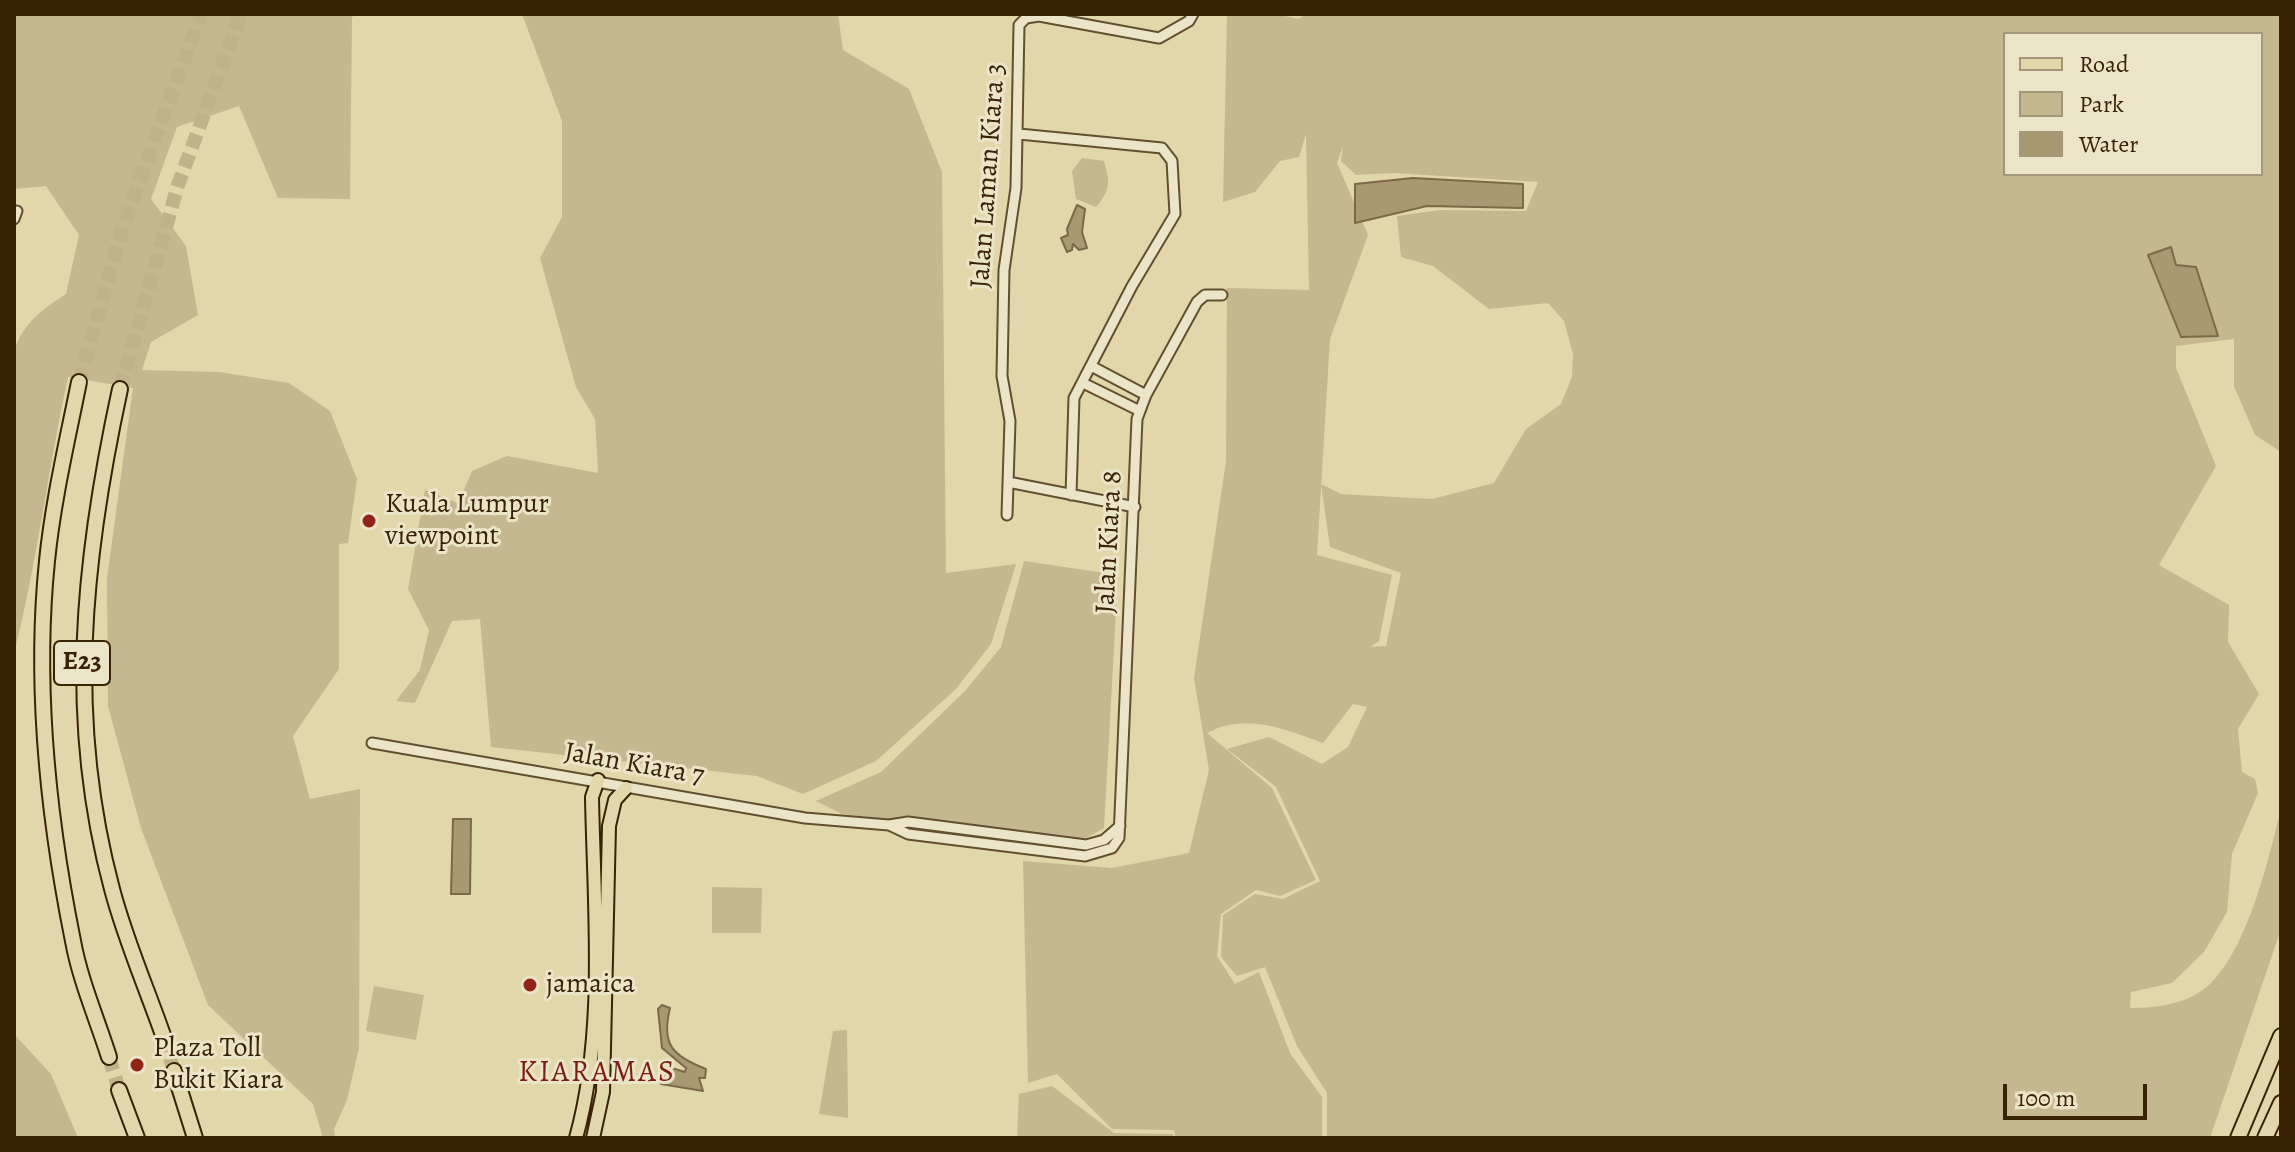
<!DOCTYPE html>
<html>
<head>
<meta charset="utf-8">
<style>
	body { margin:0 }
	#map { position:relative; width:2295px; height:1152px; overflow:hidden; background:#e2d6ab; font-family:Alegreya,serif }
	canvas { display:block }
	.frame { position:absolute; inset:0; border:16px solid #392206; pointer-events:none }
	.legend { position:absolute; left:2003px; top:32px; width:260px; height:144px; box-sizing:border-box; background:#ece4c8; border:2px solid #a4967a; margin:0; padding:10px 14px; list-style:none; font-size:24px; color:#392206 }
	.legend li { display:flex; align-items:center; gap:16px; height:40px }
	.legend b { width:40px; border:2px solid #a4967a }
	.scale { position:absolute; left:2003px; top:1084px; width:144px; height:36px; box-sizing:border-box; border:4px solid #392206; border-top:0; padding-left:10px; font-size:24px; line-height:28px; white-space:nowrap; color:#392206; -webkit-text-stroke:6px #ece4c8; paint-order:stroke }
</style>
</head>
<body>
<div id="map">
<canvas width="2295" height="1152"></canvas>
<div class="frame"></div>
<ul class="legend">
<li><b style="height:10px;background:#e2d6ab"></b>Road</li>
<li><b style="height:22px;background:#c5b78f"></b>Park</li>
<li><b style="height:22px;background:#a99973"></b>Water</li>
</ul>
<div class="scale">100 m</div>
</div>
<script>
const g = document.querySelector('canvas').getContext('2d');
g.lineJoin = 'round';
function fillPath(path, color) {
  g.fillStyle = color;
  g.fill(path, 'evenodd');
}
function trace(path, color, width, dash) {
  g.strokeStyle = color;
  g.lineWidth = width;
  g.lineCap = dash ? 'butt' : 'round';
  g.setLineDash(dash || []);
  g.stroke(path);
}
function drawText(font, color, halo, rows, align = 'center') {
  g.font = font + ' Alegreya,serif';
  g.lineWidth = 6;
  g.setLineDash([]);
  g.textBaseline = 'middle';
  g.strokeStyle = halo;
  g.fillStyle = color;
  for (const [text, x, y, turn = 0] of rows) {
    g.save();
    g.translate(x, y);
    g.rotate((+turn || 0) * Math.PI / 180);
    g.textAlign = isNaN(turn) ? turn : align;
    if (halo) g.strokeText(text, 0, 0);
    g.fillText(text, 0, 0);
    g.restore();
  }
}
const green = new Path2D(`
	M 14,14 L 357,14 L 352,17 L 350,199 L 278,198 L 239,106 L 177,127 L 151,199 L 186,246 L 198,315 L 151,342 L 142,370 L 219,372 L 289,383 L 330,411 L 357,479 L 348,543 L 339,544 L 339,669 L 293,736 L 310,799 L 360,789 L 359,1048 L 347,1100 L 334,1129 L 335,1138 L 323,1138 L 313,1104 L 208,1005 L 141,828 L 108,706 L 107,578 L 133,388 L 68,377 C 48,469 37,563 14,654 L 14,350 C 25,322 41,310 66,294 L 79,235 L 46,186 L 14,189 Z
	M 522,14 L 838,14 L 843,50 L 909,89 L 942,172 L 946,573 L 1016,564 L 991,644 L 956,689 L 876,761 L 803,794 L 757,776 L 491,747 L 480,619 L 452,621 L 415,703 L 396,701 L 420,670 L 429,630 L 408,589 L 425,490 L 458,503 L 472,471 L 507,456 L 598,473 L 595,419 L 576,387 L 540,258 L 562,217 L 562,121 Z
	M 1227,14 L 1275,14 L 1299,19 L 1305,14 L 2281,14 L 2281,452 L 2255,435 L 2234,386 L 2234,339 L 2176,346 L 2176,368 L 2216,466 L 2159,565 L 2229,605 L 2228,642 L 2259,694 L 2238,729 L 2242,772 L 2255,779 L 2258,793 L 2232,854 L 2227,912 L 2204,952 L 2172,983 L 2131,992 L 2130,1008 C 2157,1008 2189,1004 2210,984 C 2248,947 2269,859 2281,808 L 2281,929 L 2210,1138 L 1327,1138 L 1327,1093 L 1297,1046 L 1265,967 L 1237,976 L 1221,957 L 1223,915 L 1255,894 L 1283,899 L 1320,881 L 1276,787 L 1227,749 L 1269,737 L 1322,764 L 1348,747 L 1367,707 L 1353,704 L 1323,743 C 1285,729 1245,712 1207,733 L 1272,788 L 1316,880 L 1280,896 L 1256,890 L 1221,914 L 1217,956 L 1235,984 L 1259,972 L 1290,1053 L 1322,1097 L 1322,1138 L 1176,1138 L 1174,1130 L 1112,1129 L 1057,1074 L 1028,1083 L 1023,861 L 1112,868 L 1189,853 L 1209,770 L 1194,678 L 1226,461 L 1227,288 L 1309,290 L 1306,134 L 1299,157 L 1280,161 L 1255,192 L 1223,202 ZM 2005,34 L 2261,34 L 2261,174 L 2005,174 ZM 1343,146 L 1341,161 L 1356,175 L 1393,173 L 1538,182 L 1526,211 L 1440,210 L 1397,216 L 1401,257 L 1433,266 L 1489,309 L 1548,303 L 1564,321 L 1573,354 L 1572,377 L 1561,404 L 1526,429 L 1494,483 L 1432,499 L 1341,494 L 1321,484 L 1330,547 L 1401,573 L 1386,646 L 1370,647 L 1379,641 L 1392,575 L 1317,555 L 1330,339 L 1368,235 L 1337,163 Z
	M 1082,158 L 1104,161 C 1110,182 1111,190 1096,207 L 1076,199 L 1072,171 Z
	M 1024,561 L 1118,575 L 1104,828 L 1079,842 L 842,814 L 816,801 L 881,772 L 965,691 L 1001,647 Z
	M 712,887 L 762,888 L 761,933 L 712,933 Z
	M 374,986 L 424,995 L 416,1040 L 366,1031 Z
	M 847,1030 L 848,1118 L 819,1114 L 833,1031 Z
	M 14,1034 L 51,1074 L 78,1138 L 14,1138 Z
	M 1052,1086 L 1114,1133 L 1173,1134 L 1174,1138 L 1017,1138 L 1019,1094 Z`);
const water = new Path2D(`
	M 1413,178 L 1523,184 L 1523,208 L 1427,206 L 1355,223 L 1355,184 Z
	M 1077,205 L 1085,209 L 1082,232 L 1087,248 L 1079,250 L 1073,244 L 1072,250 L 1067,252 L 1061,238 L 1068,235 L 1067,229 Z
	M 2171,247 L 2176,265 L 2196,267 L 2218,336 L 2181,337 L 2148,255 Z
	M 453,819 L 471,819 L 470,894 L 451,894 Z
	M 662,1005 L 670,1008 C 661,1044 672,1056 706,1069 L 705,1078 L 699,1078 L 703,1091 L 661,1084 L 665,1066 L 685,1072 L 686,1068 L 662,1048 L 658,1009 Z`);
const highwayTunnel = new Path2D(`
	M 79,382 L 123,226 L 201,14
	M 120,389 L 178,185 L 241,14
	M 164,1038 L 174,1071
	M 109,1057 L 119,1090`);
const minor = new Path2D(`
	M 1019,134 L 1162,148 L 1172,161 L 1175,214 L 1132,286 L 1074,398 L 1071,495
	M 14,219 L 17,211
	M 1091,366 L 1146,395
	M 1083,383 L 1140,411
	M 1008,482 L 1135,507
	M 1007,515 L 1010,421 L 1002,376 L 1004,270 L 1016,188 L 1019,25 L 1026,18 L 1039,16 L 1159,38 L 1189,21 L 1193,14
	M 372,743 L 805,818 L 889,825 L 908,822 L 1086,845 L 1104,840 L 1120,826
	M 889,825 L 908,834 L 1085,856 L 1112,848 L 1119,838 L 1137,419 L 1146,395 L 1197,302 L 1205,295 L 1222,295`);
const major = new Path2D(`
	M 576,1138 C 606,1030 594,908 592,797 L 598,780
	M 593,1138 L 603,1092 L 609,826 L 615,800 L 626,788`);
const highway = new Path2D(`
	M 79,382 C 67,442 53,501 47,561 C 34,688 48,817 73,941 C 80,980 97,1019 109,1057
	M 120,389 C 83,560 66,718 112,889 C 125,939 147,989 164,1038
	M 174,1071 L 195,1138
	M 119,1090 L 137,1138
	M 2238,1138 L 2281,1036
	M 2265,1138 L 2281,1103`);
const markers = [
	[369,521,8,"#8f2418"],
	[530,985,8,"#8f2418"],
	[137,1065,8,"#8f2418"]
];
const shields = [
	[82,663,56]
];
const shieldNames = [
	["E23",82,663]
];
const streetNames = [
	["Jalan Laman Kiara 3",989,176,-86],
	["Jalan Kiara 8",1110,542,-87],
	["Jalan Kiara 7",634,765,10]
];
const poiNames = [
	["Kuala Lumpur",385,505],
	["viewpoint",385,537],
	["jamaica",546,985],
	["Plaza Toll",153,1049],
	["Bukit Kiara",153,1081]
];
const neighbourhoodNames = [
	["KIARAMAS",597,1074]
];
fillPath(green, '#c5b78f');
fillPath(water, '#a99973');
trace(water, '#7c6947', 2);
trace(highwayTunnel, '#c0b28a', 14, [14, 7]);
trace(minor, '#634f2f', 13);
trace(major, '#392206', 16);
trace(highway, '#392206', 18);
trace(minor, '#ece4c8', 9);
trace(major, '#e2d6ab', 12);
trace(highway, '#e2d6ab', 14);
for (const [x, y, r, color] of markers) {
  const dot = new Path2D();
  dot.arc(x, y, r, 0, 2 * Math.PI);
  g.fillStyle = color;
  g.fill(dot);
  trace(dot, '#ece4c8', 3);
}
for (const [x, y, w] of shields) {
  const box = new Path2D();
  box.roundRect(x - w / 2, y - 22, w, 44, 6);
  g.fillStyle = '#ece4c8';
  g.fill(box);
  trace(box, '#392206', 2);
}
drawText('bold 26px', '#392206', null, shieldNames);
drawText('28px', '#392206', '#ece4c8', streetNames);
drawText('28px', '#392206', '#ece4c8', poiNames, 'left');
g.letterSpacing = '2px';
drawText('30px', '#7a1f14', '#ece4c8', neighbourhoodNames);
g.letterSpacing = '0px';
</script>
</body>
</html>
